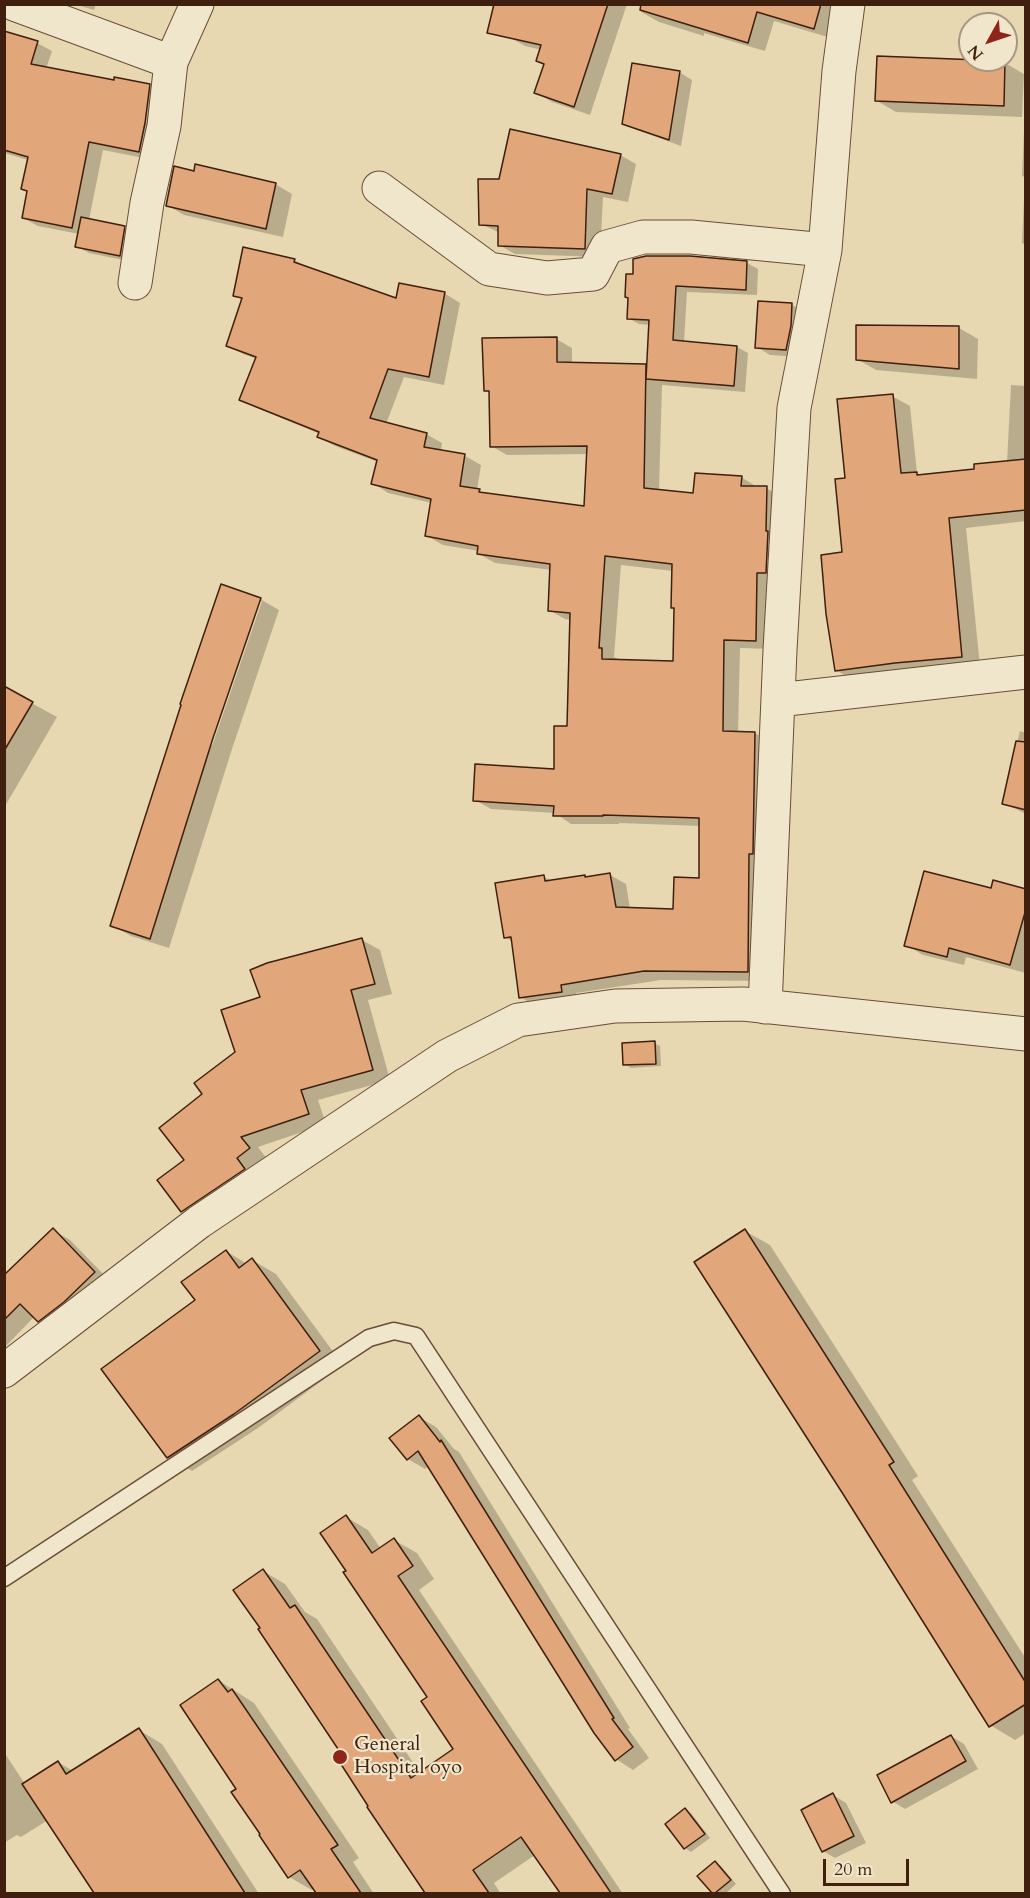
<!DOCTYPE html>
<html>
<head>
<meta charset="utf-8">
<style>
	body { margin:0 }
	#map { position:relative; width:1030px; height:1898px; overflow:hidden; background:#e7d8b1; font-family:Cardo,serif }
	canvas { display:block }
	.frame { position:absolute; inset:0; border:6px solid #3f1f0d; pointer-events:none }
	.north { position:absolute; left:958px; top:12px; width:60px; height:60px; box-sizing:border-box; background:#efe6cc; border:2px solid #a99680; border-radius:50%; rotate:230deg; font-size:16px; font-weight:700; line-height:24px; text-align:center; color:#3f1f0d }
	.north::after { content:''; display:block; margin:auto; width:21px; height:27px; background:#8f2418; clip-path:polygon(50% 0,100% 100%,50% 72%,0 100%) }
	.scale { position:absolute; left:823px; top:1859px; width:86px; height:27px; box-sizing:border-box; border:3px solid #3f1f0d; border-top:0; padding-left:8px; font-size:18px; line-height:21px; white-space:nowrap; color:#3f1f0d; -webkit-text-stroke:4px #efe6cc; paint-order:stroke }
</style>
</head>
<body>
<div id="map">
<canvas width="1030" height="1898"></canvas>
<div class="frame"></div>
<div class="north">N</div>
<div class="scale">20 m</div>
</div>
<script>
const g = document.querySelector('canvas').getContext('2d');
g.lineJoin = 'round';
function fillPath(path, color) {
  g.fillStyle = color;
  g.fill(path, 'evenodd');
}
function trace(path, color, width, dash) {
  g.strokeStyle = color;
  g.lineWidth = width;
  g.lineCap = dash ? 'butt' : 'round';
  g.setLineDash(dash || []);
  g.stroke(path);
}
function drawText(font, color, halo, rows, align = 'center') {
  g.font = font + ' Cardo,serif';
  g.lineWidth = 4.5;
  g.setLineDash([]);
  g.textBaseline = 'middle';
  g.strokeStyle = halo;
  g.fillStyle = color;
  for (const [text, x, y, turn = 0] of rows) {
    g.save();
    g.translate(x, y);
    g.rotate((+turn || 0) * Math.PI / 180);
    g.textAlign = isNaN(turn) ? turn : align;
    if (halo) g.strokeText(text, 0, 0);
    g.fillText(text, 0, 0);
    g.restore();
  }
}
const shadow = new Path2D(`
	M 74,4 L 96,4 L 94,10 Z
	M 555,4 L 627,4 L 590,115 L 552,102 L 535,92 L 545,64 L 542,50 L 525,46 L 509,37 Z
	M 642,4 L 840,4 L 831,38 L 774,21 L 765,51 L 704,33 L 704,36 L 659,22 L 641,12 Z
	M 4,33 L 37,43 L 52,51 L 46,69 L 115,82 L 149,86 L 164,94 L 154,160 L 103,150 L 89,220 L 124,228 L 137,235 L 133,262 L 89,253 L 76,246 L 79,234 L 38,226 L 23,218 L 28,192 L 23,189 L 28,160 L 4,153 Z
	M 1005,63 L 1024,74 L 1022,117 L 896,112 L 877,101 Z
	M 679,72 L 692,80 L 681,146 L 637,130 L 624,123 Z
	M 1024,131 L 1026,131 L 1026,245 L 1022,243 L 1025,177 L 1022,176 Z
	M 620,155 L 636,164 L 628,202 L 603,197 L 600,257 L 515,254 L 499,245 L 500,233 L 481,224 L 500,181 Z
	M 275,184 L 292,194 L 283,237 L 184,215 L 167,205 Z
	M 690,257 L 747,263 L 758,269 L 757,295 L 687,292 L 684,342 L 737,347 L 748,353 L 745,392 L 662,385 L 659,491 L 695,495 L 741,477 L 757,487 L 766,488 L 782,497 L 772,649 L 740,648 L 738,733 L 755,733 L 771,742 L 763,981 L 661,980 L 576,993 L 577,1000 L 536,1006 L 520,997 L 513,942 L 505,937 L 544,877 L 552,881 L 585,876 L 588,878 L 610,875 L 626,884 L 630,909 L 675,910 L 701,880 L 701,826 L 619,823 L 619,824 L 571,824 L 555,813 L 491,809 L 475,800 L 555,771 L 568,727 L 571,620 L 565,619 L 549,610 L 552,570 L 495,563 L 479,554 L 479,551 L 443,545 L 427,536 L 432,503 L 388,493 L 373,483 L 378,462 L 335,446 L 319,437 L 320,434 L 257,408 L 241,399 L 257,359 L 243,354 L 227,345 L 243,300 L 234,295 L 294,260 L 309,268 L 397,300 L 444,293 L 460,303 L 444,385 L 404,377 L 386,424 L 426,434 L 442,443 L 441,451 L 465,456 L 481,465 L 477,490 L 487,495 L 586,508 L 588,454 L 507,455 L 491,446 L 490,393 L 485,390 L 556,339 L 572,348 L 572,364 L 648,367 L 650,325 L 639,324 L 628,318 ZM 621,565 L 673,571 L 675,608 L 674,663 L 618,661 L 618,659 L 614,657 Z
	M 760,303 L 792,305 L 805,312 L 799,357 L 770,355 L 757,347 Z
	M 959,328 L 978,339 L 977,379 L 876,370 L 857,359 Z
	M 1011,385 L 1026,386 L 1026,521 L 966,528 L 980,666 L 854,681 L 836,670 L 844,554 L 846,480 L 892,396 L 910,406 L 917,473 L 921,476 L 976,470 L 1007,462 Z
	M 221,586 L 260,599 L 279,610 L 232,749 L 169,948 L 131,936 L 112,925 L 183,705 L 182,704 ZM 258,601 L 262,601 L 212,746 L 209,745 Z
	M 4,688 L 57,717 L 4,808 Z
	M 1020,731 L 1026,733 L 1026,814 L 1003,803 Z
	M 992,890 L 1026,891 L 1026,973 L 966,957 L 964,965 L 923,955 L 906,945 Z
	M 362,940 L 380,950 L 392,994 L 368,1000 L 390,1080 L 318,1100 L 326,1124 L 258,1147 L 267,1159 L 200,1221 L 182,1211 L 186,1160 L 204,1094 L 237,1052 L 261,998 Z
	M 654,1043 L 660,1046 L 661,1066 L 631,1068 L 625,1064 Z
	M 53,1230 L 70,1240 L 111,1282 L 56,1330 L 35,1316 L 4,1348 L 4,1277 Z
	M 745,1231 L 770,1245 L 918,1476 L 912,1480 L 1026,1659 L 1026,1733 L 1015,1740 L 990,1725 Z
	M 226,1251 L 247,1264 L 252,1260 L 276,1274 L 343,1365 L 258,1428 L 192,1471 L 168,1457 L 197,1300 Z
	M 419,1417 L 436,1427 L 454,1449 L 459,1452 L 630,1728 L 628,1729 L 649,1758 L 633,1770 L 616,1759 L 429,1466 L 425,1469 L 408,1459 Z
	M 346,1517 L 368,1530 L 381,1549 L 394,1540 L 417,1553 L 434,1579 L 419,1590 L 623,1894 L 561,1894 L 535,1855 L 494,1883 L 501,1894 L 427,1894 L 369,1807 L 263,1571 L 285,1584 L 305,1612 L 317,1619 L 420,1773 L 455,1750 L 429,1697 L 348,1571 Z
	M 218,1680 L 254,1703 L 359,1858 L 353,1862 L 374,1894 L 318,1894 L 314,1888 L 312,1890 L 289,1877 L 234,1792 L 238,1789 Z
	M 139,1730 L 162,1744 L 259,1894 L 95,1894 L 48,1820 L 21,1837 L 17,1835 L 4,1843 L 4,1752 L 25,1784 L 58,1762 L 73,1771 Z
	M 951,1736 L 964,1744 L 978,1769 L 905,1809 L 892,1801 Z
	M 833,1795 L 846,1803 L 866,1843 L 835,1858 L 823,1851 Z
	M 685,1810 L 691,1813 L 710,1838 L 691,1852 L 685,1848 L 667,1824 Z
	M 715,1863 L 721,1866 L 736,1884 L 725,1894 L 714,1894 L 699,1876 Z`);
const building = new Path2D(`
	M 494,4 L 608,4 L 574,107 L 534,93 L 544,64 L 536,61 L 541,45 L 487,33 Z
	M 641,4 L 821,4 L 814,29 L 757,12 L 748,43 L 640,10 Z
	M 4,31 L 38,41 L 31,64 L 114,80 L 114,77 L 150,84 L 145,123 L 139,152 L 89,142 L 72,228 L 22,218 L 27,191 L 21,189 L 28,157 L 4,150 Z
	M 877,56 L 1005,61 L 1004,106 L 875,101 Z
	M 632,63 L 680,71 L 669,140 L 622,124 Z
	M 510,129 L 621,154 L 612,194 L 587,189 L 585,249 L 498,246 L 498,226 L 479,225 L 478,179 L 499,179 Z
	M 195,164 L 276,183 L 266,229 L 166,206 L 174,166 L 194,171 Z
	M 81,217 L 125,226 L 120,256 L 75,247 Z
	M 243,247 L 295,259 L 294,262 L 396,298 L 399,283 L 445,292 L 429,377 L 388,369 L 370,418 L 427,433 L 424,447 L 465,454 L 460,486 L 480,489 L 479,492 L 584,506 L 587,446 L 490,447 L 489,391 L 484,391 L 482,338 L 557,337 L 557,362 L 646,364 L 644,488 L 693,493 L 695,473 L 742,476 L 741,486 L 767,486 L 766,531 L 768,531 L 766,573 L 757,573 L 756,641 L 724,640 L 723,731 L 755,732 L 753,854 L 749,854 L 748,972 L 644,971 L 561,985 L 562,992 L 519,998 L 511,937 L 504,938 L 495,883 L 544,875 L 545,881 L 585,875 L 585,877 L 610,873 L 616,907 L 673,909 L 674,877 L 699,878 L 699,818 L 603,815 L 603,816 L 553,816 L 554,806 L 473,801 L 475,764 L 554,769 L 554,726 L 567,726 L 570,613 L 548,611 L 550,564 L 477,554 L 478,546 L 425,536 L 431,499 L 371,484 L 377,460 L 317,437 L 319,432 L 239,400 L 256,357 L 226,346 L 242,298 L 233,296 ZM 605,556 L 672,564 L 671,608 L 674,608 L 673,661 L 602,659 L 602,648 L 599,648 Z
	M 646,256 L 690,256 L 747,261 L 746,290 L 676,286 L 673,340 L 737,346 L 734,386 L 646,379 L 649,320 L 627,319 L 628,298 L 625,297 L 626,274 L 633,274 L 633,259 Z
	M 758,301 L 792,303 L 791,326 L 786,350 L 755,348 Z
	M 856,325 L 959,326 L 959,369 L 856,360 Z
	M 893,394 L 901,473 L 917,472 L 917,475 L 974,469 L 974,464 L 1026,459 L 1026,510 L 949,518 L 962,657 L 895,663 L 835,671 L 826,614 L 821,555 L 842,552 L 835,479 L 845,478 L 837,399 Z
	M 221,584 L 261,598 L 213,738 L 150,939 L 110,926 L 181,705 L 180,704 Z
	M 4,686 L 33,702 L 4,751 Z
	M 1016,741 L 1026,742 L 1026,810 L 1002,804 Z
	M 924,871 L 991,888 L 993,880 L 1026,889 L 1026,909 L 1010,965 L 949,948 L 947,957 L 904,946 Z
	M 362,938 L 375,984 L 351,990 L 373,1070 L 301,1090 L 309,1114 L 241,1137 L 250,1148 L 237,1158 L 245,1169 L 181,1212 L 157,1180 L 184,1160 L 159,1128 L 202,1094 L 194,1083 L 235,1052 L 221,1010 L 260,997 L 250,970 L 267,963 Z
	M 655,1041 L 656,1064 L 623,1065 L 622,1043 Z
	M 53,1228 L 95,1272 L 64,1302 L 38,1322 L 20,1304 L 4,1320 L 4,1275 Z
	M 745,1229 L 894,1462 L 889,1465 L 1026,1683 L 1026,1704 L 989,1727 L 843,1494 L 694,1262 Z
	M 226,1250 L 239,1268 L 252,1258 L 320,1351 L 234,1414 L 167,1458 L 101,1369 L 195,1300 L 181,1282 Z
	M 419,1415 L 440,1442 L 441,1440 L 614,1718 L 612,1719 L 633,1747 L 615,1761 L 594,1733 L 418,1451 L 407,1460 L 389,1438 Z
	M 346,1515 L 372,1553 L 394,1538 L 413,1566 L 398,1576 L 611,1893 L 560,1893 L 521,1837 L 473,1870 L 489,1893 L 425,1893 L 367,1807 L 368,1806 L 337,1758 L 342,1755 L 258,1629 L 260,1628 L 233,1590 L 263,1569 L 290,1608 L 295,1605 L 411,1778 L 453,1749 L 421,1701 L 427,1697 L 343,1572 L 346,1571 L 320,1533 Z
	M 218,1679 L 228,1692 L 232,1689 L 338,1845 L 331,1849 L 361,1893 L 316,1893 L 300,1870 L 288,1878 L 259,1835 L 260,1834 L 231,1792 L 236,1789 L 180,1705 Z
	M 139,1728 L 245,1893 L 94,1893 L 22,1784 L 58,1761 L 66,1774 Z
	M 951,1735 L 966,1761 L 891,1803 L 877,1775 Z
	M 833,1793 L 854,1836 L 822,1852 L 801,1810 Z
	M 685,1808 L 705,1834 L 684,1849 L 665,1824 Z
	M 715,1861 L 731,1880 L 715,1893 L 712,1893 L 697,1876 Z`);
const service = new Path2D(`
	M 4,1578 L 369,1338 L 394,1331 L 416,1336 L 782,1894`);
const minor = new Path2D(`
	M 14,4 L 171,62
	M 379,188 L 489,269 L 547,278 L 593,274 L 607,247 L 643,237 L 691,237 L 825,250
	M 135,283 L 147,203 L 164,126 L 171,62 L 197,4
	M 778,700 L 1026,672
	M 765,1007 L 780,650 L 794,408 L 825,250 L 839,71 L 848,4`);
const tertiary = new Path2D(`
	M 4,1371 L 199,1222 L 447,1056 L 518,1020 L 615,1006 L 743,1004 L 1026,1034`);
const markers = [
	[340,1757,8,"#8f2418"]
];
const poiNames = [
	["General",354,1745],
	["Hospital oyo",354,1768]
];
fillPath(shadow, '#0003');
fillPath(building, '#e1a67a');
trace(building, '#3f1f0d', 1.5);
trace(service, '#694d36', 19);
trace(minor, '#694d36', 35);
trace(tertiary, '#694d36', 35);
trace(service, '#efe6cc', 16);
trace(minor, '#efe6cc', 33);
trace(tertiary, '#efe6cc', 33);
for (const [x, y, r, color] of markers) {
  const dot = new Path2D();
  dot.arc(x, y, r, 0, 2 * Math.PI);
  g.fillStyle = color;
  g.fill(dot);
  trace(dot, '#efe6cc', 2);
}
drawText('20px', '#3f1f0d', '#efe6cc', poiNames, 'left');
</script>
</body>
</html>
